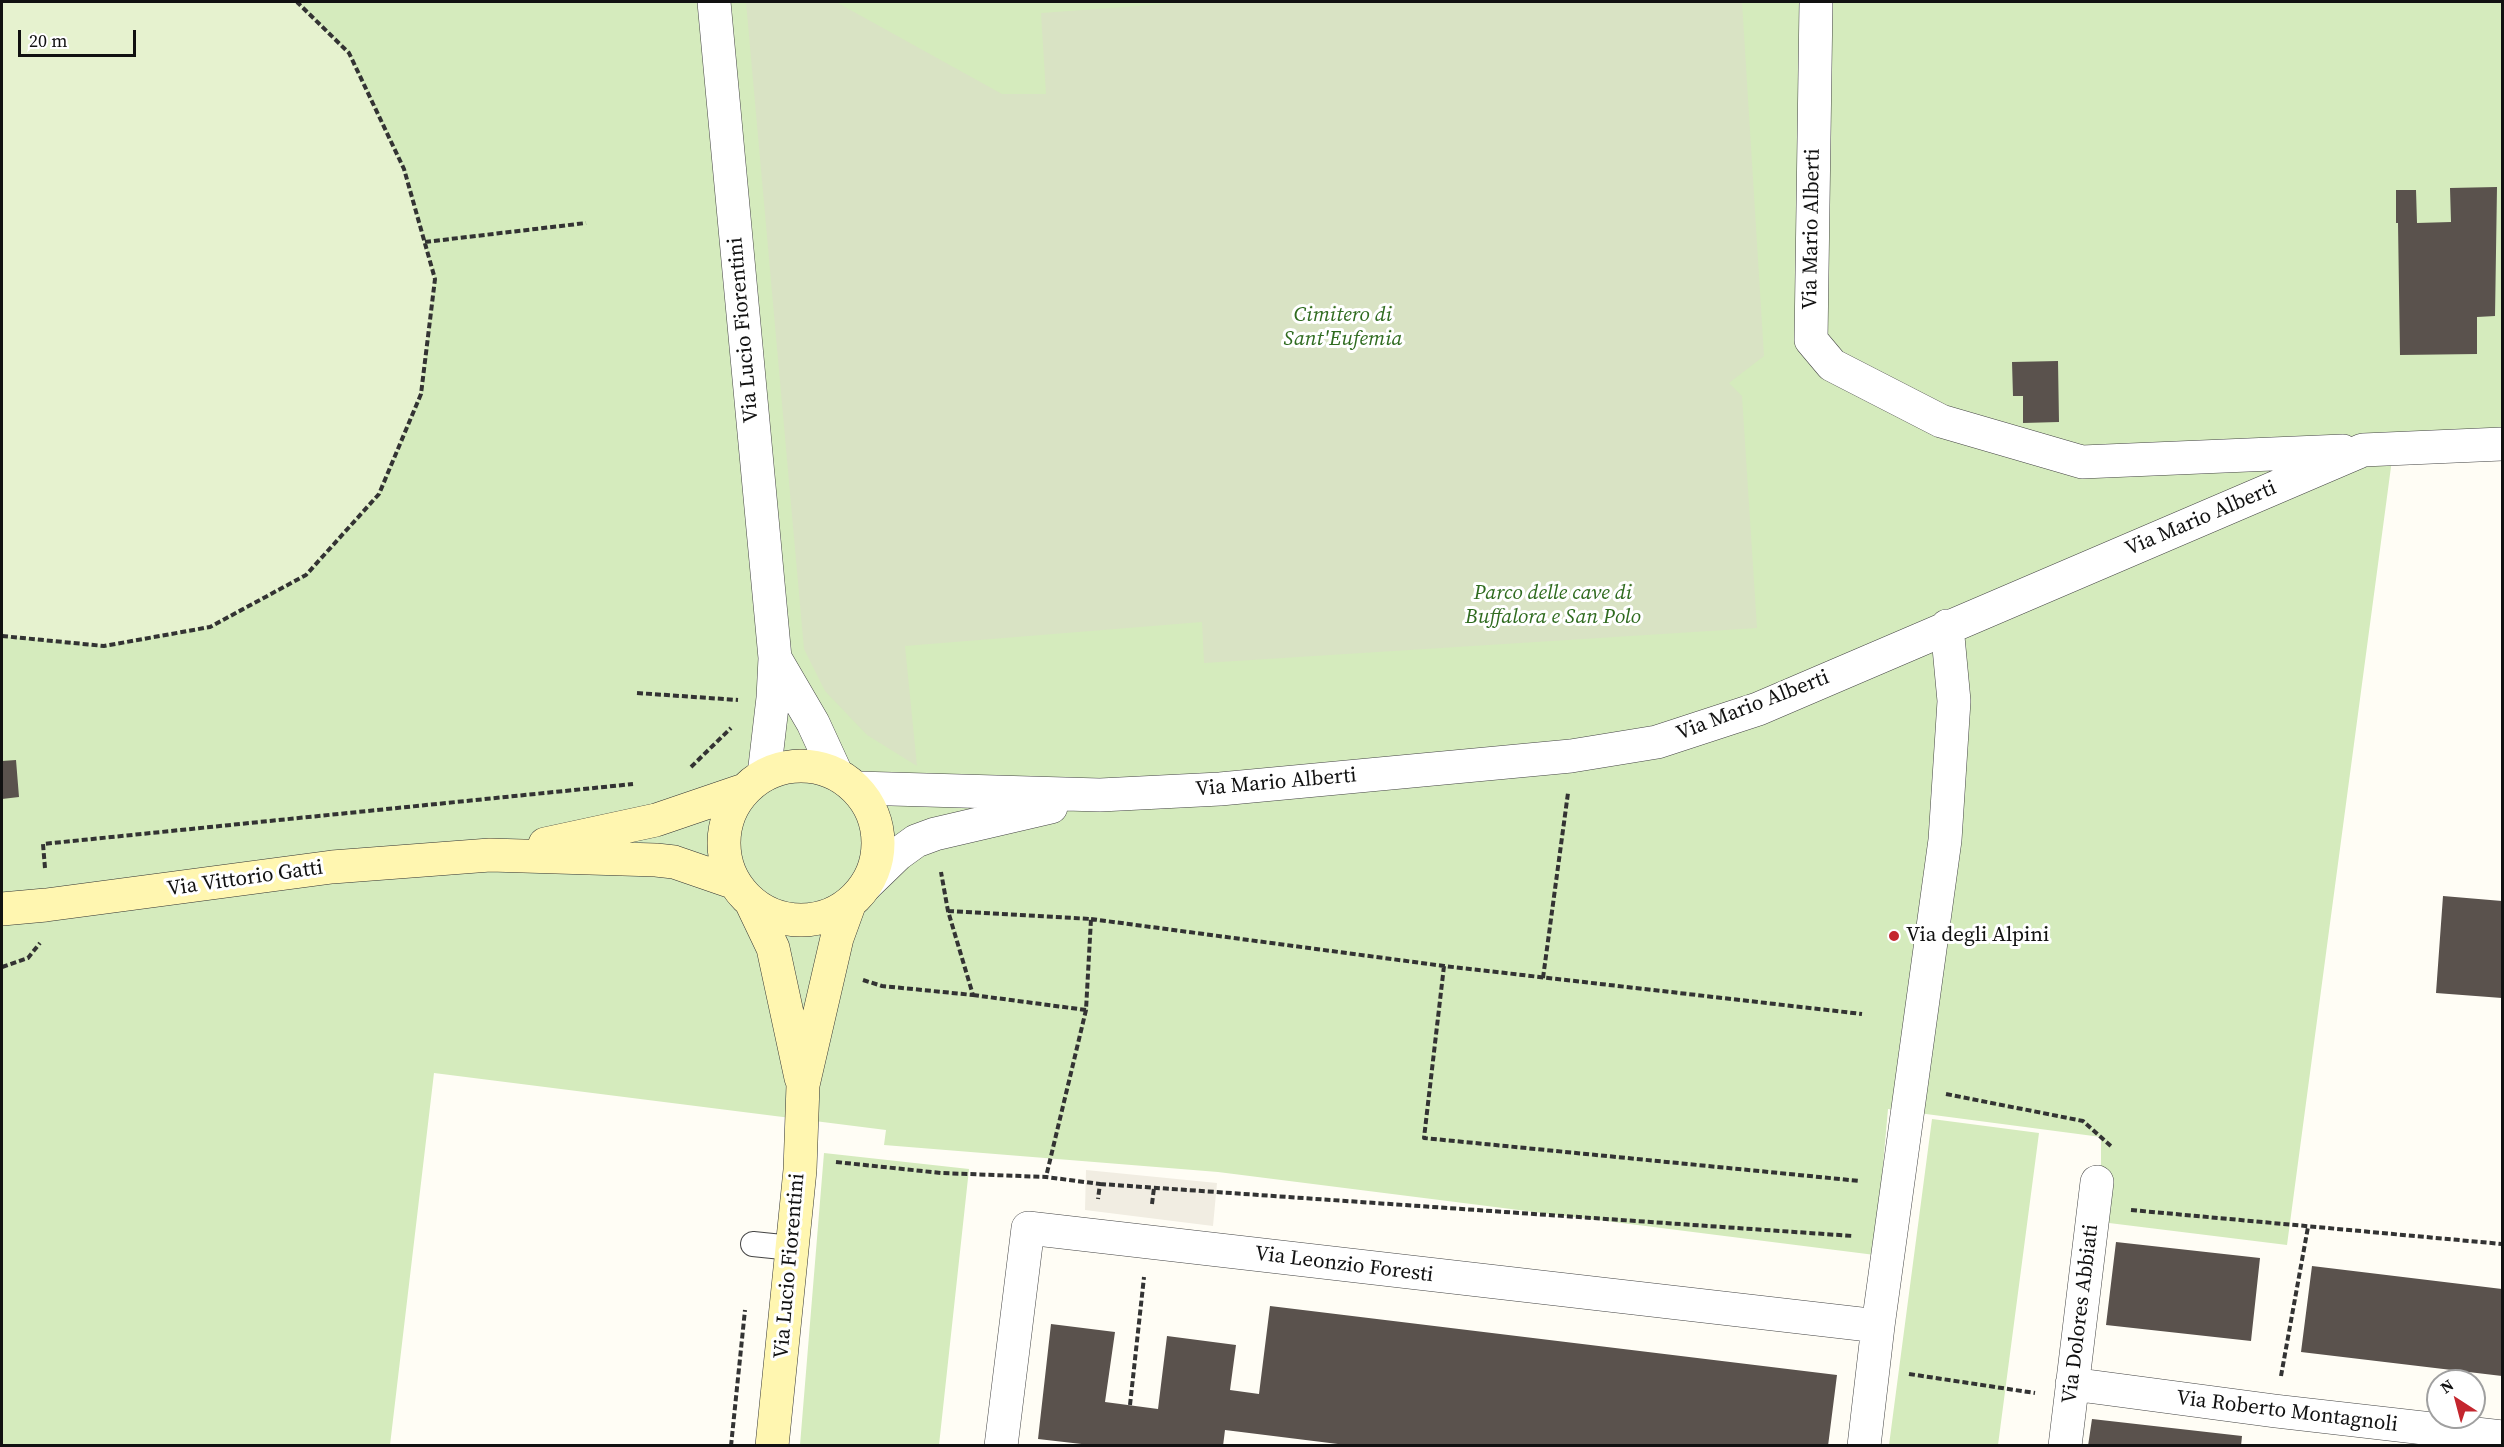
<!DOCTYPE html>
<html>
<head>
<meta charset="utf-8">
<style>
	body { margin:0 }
	#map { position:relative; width:2504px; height:1447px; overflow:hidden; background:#fffdf5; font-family:"Source Serif 4",serif }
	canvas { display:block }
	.frame { position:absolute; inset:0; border:3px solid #111; pointer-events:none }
	.north { position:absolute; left:2426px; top:1369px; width:60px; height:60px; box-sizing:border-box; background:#fff; border:2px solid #a0a0a0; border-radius:50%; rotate:324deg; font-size:16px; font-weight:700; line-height:24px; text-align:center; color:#111 }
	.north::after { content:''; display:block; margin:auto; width:21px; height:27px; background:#c4262e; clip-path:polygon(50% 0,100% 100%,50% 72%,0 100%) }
	.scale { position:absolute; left:18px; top:30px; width:118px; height:27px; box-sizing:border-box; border:3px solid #111; border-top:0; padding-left:8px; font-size:18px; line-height:21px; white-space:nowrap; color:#111; -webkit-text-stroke:4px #fff; paint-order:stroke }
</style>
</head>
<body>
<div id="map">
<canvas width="2504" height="1447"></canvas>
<div class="frame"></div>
<div class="north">N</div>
<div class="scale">20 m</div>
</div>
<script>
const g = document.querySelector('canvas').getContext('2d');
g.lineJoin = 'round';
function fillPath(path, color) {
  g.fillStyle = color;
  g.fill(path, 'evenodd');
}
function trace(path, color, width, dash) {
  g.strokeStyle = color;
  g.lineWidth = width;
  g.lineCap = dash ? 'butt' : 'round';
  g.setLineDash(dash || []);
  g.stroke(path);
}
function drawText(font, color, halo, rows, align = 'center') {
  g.font = font + ' "Source Serif 4",serif';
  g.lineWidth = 6;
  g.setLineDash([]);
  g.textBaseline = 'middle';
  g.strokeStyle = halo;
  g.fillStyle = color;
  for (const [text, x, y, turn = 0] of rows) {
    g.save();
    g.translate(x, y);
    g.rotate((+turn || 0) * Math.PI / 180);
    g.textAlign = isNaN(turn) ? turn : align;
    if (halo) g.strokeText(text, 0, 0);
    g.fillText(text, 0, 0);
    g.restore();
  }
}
const green = new Path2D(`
	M 2,2 L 2502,2 L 2502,430 L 2395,437 L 2287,1245 L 2101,1222 L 2101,1137 L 1888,1109 L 1875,1255 L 1218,1172 L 884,1145 L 886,1130 L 434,1073 L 390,1445 L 2,1445 Z
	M 1932,1119 L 2039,1133 L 1998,1445 L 1889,1445 Z
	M 824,1153 L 969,1169 L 939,1445 L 800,1445 Z`);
const cemetery = new Path2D(`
	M 746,2 L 836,2 L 1002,94 L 1046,94 L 1041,13 L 1194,2 L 1742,2 L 1764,356 L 1729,383 L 1742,396 L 1757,628 L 1204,663 L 1202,622 L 905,646 L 917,766 L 867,735 L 825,691 L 804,649 Z`);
const pitch = new Path2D(`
	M 2,2 L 297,2 L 349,53 L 404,169 L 435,279 L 421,394 L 379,494 L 306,575 L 210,627 L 104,646 L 2,636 Z`);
const plaza = new Path2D(`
	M 1086,1170 L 1217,1183 L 1213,1226 L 1085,1210 Z`);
const building = new Path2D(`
	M 2497,187 L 2495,316 L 2477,317 L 2477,354 L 2400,355 L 2398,223 L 2396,223 L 2396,190 L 2416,190 L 2417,223 L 2451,222 L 2450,188 Z
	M 2058,361 L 2059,422 L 2023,423 L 2023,396 L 2013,396 L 2012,362 Z
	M 16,760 L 19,797 L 2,799 L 2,761 Z
	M 2443,896 L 2502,901 L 2502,998 L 2436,993 Z
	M 2116,1242 L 2260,1258 L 2251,1341 L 2106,1325 Z
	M 2312,1266 L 2502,1289 L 2502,1376 L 2301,1352 Z
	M 1270,1306 L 1837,1375 L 1828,1446 L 1354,1446 L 1225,1430 L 1223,1446 L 1099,1446 L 1038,1439 L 1051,1324 L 1115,1332 L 1105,1402 L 1158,1409 L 1167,1336 L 1236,1345 L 1230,1390 L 1259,1394 Z
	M 2092,1419 L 2242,1436 L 2241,1446 L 2088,1446 Z`);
const path = new Path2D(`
	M 425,242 L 586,223
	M 2,636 L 104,646 L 210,627 L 306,575 L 379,494 L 421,394 L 435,279 L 404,169 L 349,53 L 297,2
	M 637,693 L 738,700
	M 691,767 L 731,728
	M 45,868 L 43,844 L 633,784
	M 948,911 L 1091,919 L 1086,1010 L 1046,1177
	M 1091,919 L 1444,966 L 1862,1014
	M 1444,966 L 1424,1138 L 1860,1181
	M 2,967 L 28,958 L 40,943
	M 1543,978 L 1568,793
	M 863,980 L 882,986 L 973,995 L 948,911 L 941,872
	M 973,995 L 1086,1010
	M 1946,1094 L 2083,1121 L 2112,1147
	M 836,1162 L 941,1173 L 1046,1177 L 1100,1184 L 1098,1199
	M 1100,1184 L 1853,1236
	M 1152,1204 L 1154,1188
	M 2131,1210 L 2502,1244
	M 1909,1374 L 2035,1393
	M 2281,1376 L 2308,1227
	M 1130,1405 L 1144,1277
	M 731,1446 L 745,1310`);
const lane = new Path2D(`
	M 753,1244 L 792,1248`);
const street = new Path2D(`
	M 714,2 L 775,658 L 773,698 L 764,775
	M 1816,2 L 1811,340 L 1832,365 L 1941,421 L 2082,462 L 2343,451
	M 775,658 L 813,723 L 836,773
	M 857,788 L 1100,795 L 1220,789 L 1571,756 L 1657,742 L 1758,709 L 2363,450 L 2502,444
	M 866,885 L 898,854 L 916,841 L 935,834 L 1051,807
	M 2072,1384 L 2275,1411 L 2502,1437
	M 1001,1446 L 1028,1228 L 1878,1326
	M 1864,1446 L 1878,1326 L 1945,840 L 1954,701 L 1947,626
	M 2065,1446 L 2097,1182`);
const secondary = new Path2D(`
	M724 843a77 77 0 1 1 154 0a77 77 0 1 1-154 0Z
	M 545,844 L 656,820 L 744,790
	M 751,902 L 773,948 L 801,1078
	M 2,909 L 46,905 L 332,867 L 490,855 L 656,860 L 674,862 L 735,883
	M 772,1446 L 800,1170 L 803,1085 L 837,938 L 849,905`);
const markers = [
	[1894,936,6,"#c4262e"]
];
const streetNames = [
	["Via Mario Alberti",1812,229,-89],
	["Via Lucio Fiorentini",744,330,-95],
	["Via Mario Alberti",2201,519,-23],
	["Via Mario Alberti",1753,706,-21],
	["Via Mario Alberti",1276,783,-5],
	["Via Vittorio Gatti",245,879,-8],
	["Via Leonzio Foresti",1344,1265,7],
	["Via Lucio Fiorentini",790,1266,-85],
	["Via Dolores Abbiati",2081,1314,-83],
	["Via Roberto Montagnoli",2287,1412,7]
];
const parkNames = [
	["Cimitero di",1343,316],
	["Sant'Eufemia",1343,340],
	["Parco delle cave di",1553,594],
	["Buffalora e San Polo",1553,618]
];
const poiNames = [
	["Via degli Alpini",1906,936]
];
fillPath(green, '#d5ebbd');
fillPath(cemetery, '#d9e3c4');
fillPath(pitch, '#e6f2cf');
fillPath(plaza, '#f1ede2');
fillPath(building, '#5a524d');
trace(lane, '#444', 26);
trace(street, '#444', 34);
trace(secondary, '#333', 34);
trace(path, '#333', 4, [6, 3]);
trace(lane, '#fff', 24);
trace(street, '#fff', 33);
trace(secondary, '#fff6b0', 33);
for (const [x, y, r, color] of markers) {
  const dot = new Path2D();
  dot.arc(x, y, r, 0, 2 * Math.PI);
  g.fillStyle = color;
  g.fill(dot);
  trace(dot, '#fff', 2);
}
drawText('21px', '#111', '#fff', streetNames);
drawText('italic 21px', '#2f6b1f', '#fff', parkNames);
drawText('21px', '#111', '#fff', poiNames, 'left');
</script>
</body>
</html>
